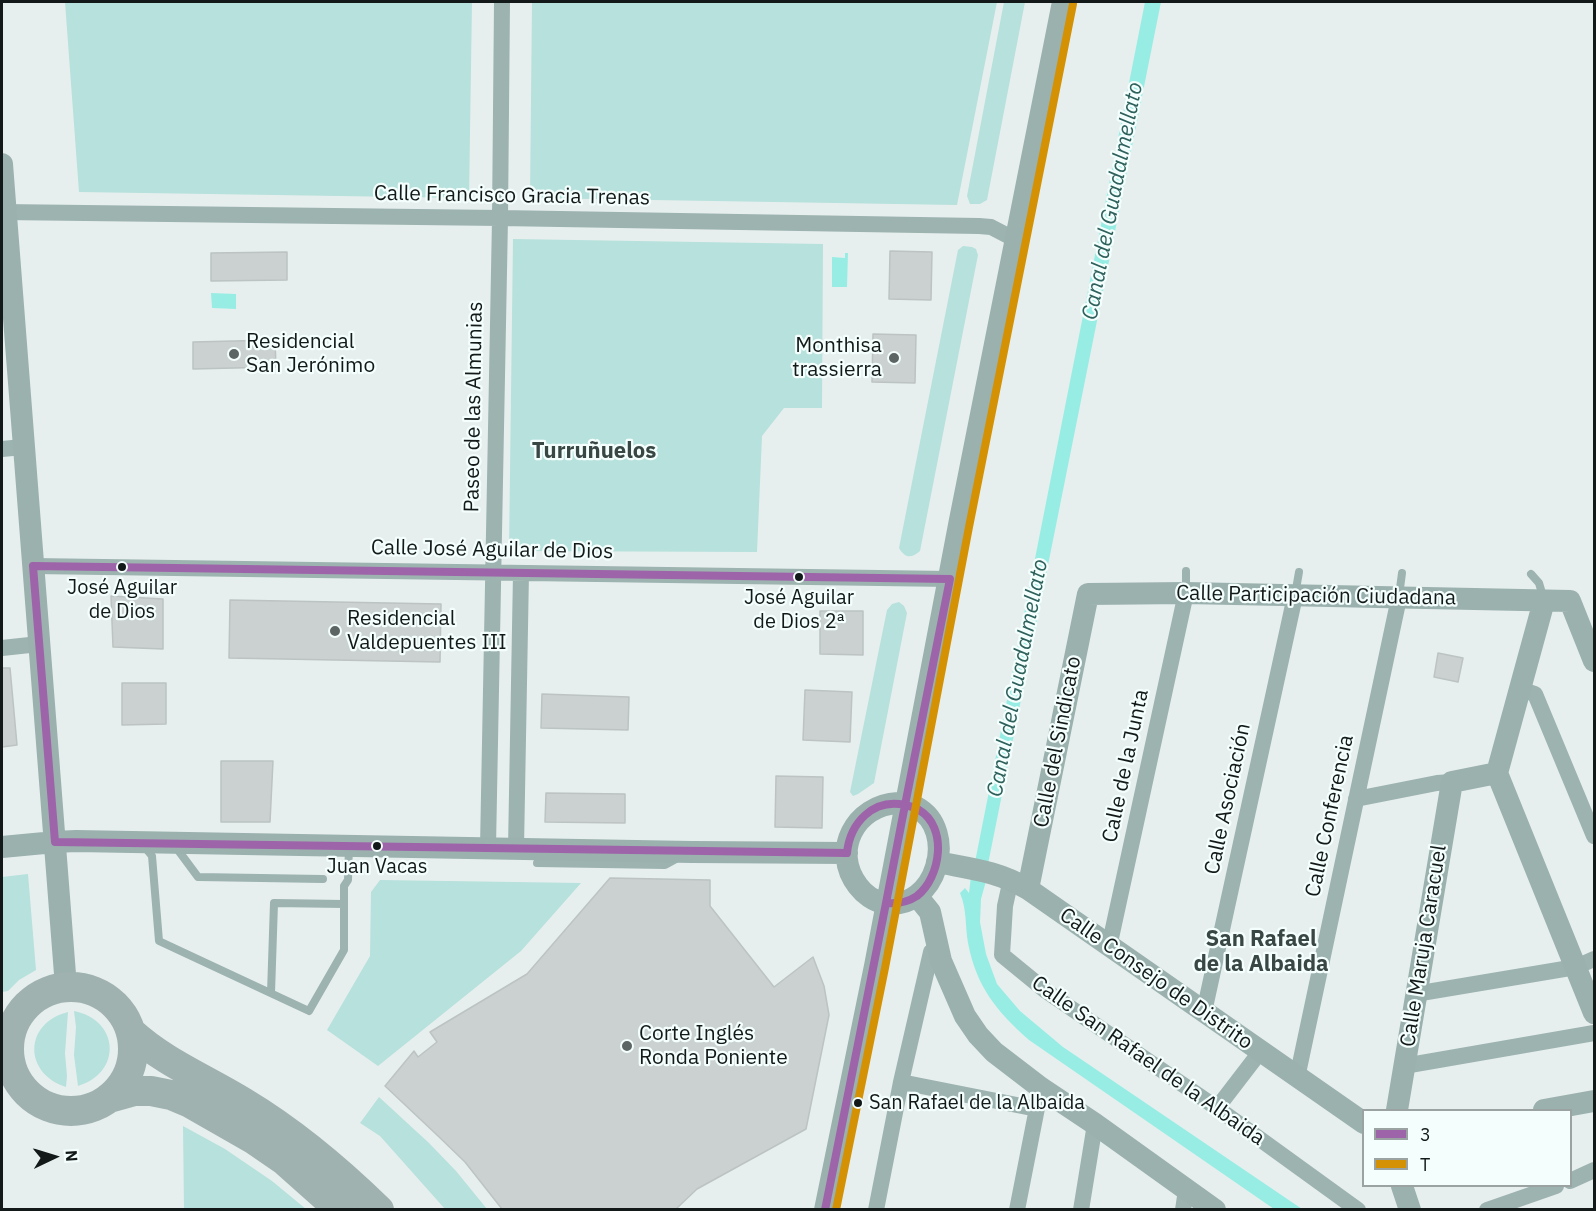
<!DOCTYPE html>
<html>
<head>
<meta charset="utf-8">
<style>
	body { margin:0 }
	#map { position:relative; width:1596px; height:1211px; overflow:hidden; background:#e6efee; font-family:"IBM Plex Sans",sans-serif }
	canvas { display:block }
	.frame { position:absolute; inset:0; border:3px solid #131919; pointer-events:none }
	.legend { position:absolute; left:1362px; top:1109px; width:210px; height:78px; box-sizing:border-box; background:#f4fffd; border:2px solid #9aa3a2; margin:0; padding:8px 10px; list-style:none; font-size:18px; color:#131919 }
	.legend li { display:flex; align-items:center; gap:12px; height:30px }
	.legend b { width:30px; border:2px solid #9aa3a2 }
	.north { position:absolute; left:24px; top:1127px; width:60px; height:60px; -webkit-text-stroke:4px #f4fffd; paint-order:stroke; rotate:86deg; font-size:16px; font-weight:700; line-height:24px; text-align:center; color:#131919 }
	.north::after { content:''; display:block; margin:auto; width:21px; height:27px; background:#131919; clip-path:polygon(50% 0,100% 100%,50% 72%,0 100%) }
</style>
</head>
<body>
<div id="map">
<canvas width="1596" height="1211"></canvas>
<div class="frame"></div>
<ul class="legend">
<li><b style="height:8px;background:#9e64a9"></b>3</li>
<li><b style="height:8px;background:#d59104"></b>T</li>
</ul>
<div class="north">N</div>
</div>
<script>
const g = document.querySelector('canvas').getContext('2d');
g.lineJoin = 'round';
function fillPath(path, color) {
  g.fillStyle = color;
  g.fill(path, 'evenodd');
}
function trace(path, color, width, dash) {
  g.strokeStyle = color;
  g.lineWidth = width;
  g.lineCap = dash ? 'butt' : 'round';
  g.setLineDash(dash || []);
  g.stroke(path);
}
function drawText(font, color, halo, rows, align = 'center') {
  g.font = font + ' "IBM Plex Sans",sans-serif';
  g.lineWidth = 4.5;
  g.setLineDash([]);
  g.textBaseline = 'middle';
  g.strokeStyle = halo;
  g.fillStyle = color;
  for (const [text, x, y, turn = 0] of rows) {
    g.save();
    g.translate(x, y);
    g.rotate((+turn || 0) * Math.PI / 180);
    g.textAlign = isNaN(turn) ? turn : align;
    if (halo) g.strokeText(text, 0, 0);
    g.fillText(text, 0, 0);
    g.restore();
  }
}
const green = new Path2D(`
	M 65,2 L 472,2 L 469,198 L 79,192 Z
	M 532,2 L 997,2 L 957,205 L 530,198 Z
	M 1004,2 L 1025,2 L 987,200 L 980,204 L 970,204 L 967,196 Z
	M 513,239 L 823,244 L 822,408 L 784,408 L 762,436 L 757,552 L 509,551 Z
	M 963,246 L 972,247 L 976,249 L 978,255 L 920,551 C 911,559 905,558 899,548 L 958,250 Z
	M 899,602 L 904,606 L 907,613 L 874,783 L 858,794 L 853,796 L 850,792 L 887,610 L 892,604 Z
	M 28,874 L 36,970 L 19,980 L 8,991 L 2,992 L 2,877 Z
	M 380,880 L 581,883 L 521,951 L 378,1066 L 327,1030 L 370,956 L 371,892 Z
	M 74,1011 C 119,1020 123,1072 78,1086 L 74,1055 L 76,1027 Z
	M 68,1012 L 65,1053 L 67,1076 L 66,1087 C 23,1073 24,1023 68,1012 Z
	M 379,1097 L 429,1143 L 456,1171 L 487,1209 L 445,1209 L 380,1136 L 360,1123 Z
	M 183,1126 L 225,1149 L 272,1181 L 306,1209 L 184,1209 Z`);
const water = new Path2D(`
	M 1145,2 L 1161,2 L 988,864 L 975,862 Z
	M 845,253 L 848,253 L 847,287 L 832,287 L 832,257 L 845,258 Z
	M 211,293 L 236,294 L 236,309 L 212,308 Z
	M 971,876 L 986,881 L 981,899 L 980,922 L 986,954 L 997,984 L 1020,1011 L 1063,1047 L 1302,1209 L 1274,1209 L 1029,1040 C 997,1012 976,986 968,943 C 965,925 967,910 960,893 L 965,888 L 969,893 Z`);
const building = new Path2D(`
	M 890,251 L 932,252 L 931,300 L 889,299 Z
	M 287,252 L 287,280 L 211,281 L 211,253 Z
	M 873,334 L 916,335 L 915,383 L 872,382 Z
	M 275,340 L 276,367 L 193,369 L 193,342 Z
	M 111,596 L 163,599 L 163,649 L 113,647 Z
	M 230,600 L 441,604 L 440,662 L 229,658 Z
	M 820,611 L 863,611 L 863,655 L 820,654 Z
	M 1438,653 L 1463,658 L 1458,682 L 1434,677 Z
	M 2,668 L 10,668 L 17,745 L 2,747 Z
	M 122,683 L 166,683 L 166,724 L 122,725 Z
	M 805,690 L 852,692 L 850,742 L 803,740 Z
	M 542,694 L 629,697 L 628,730 L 541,728 Z
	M 221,761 L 273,761 L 270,822 L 221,822 Z
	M 776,776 L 823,777 L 822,828 L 775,827 Z
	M 546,793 L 625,794 L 625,823 L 545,822 Z
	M 610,878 L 710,880 L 710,906 L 774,987 L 813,957 L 824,986 L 829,1015 L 806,1129 L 697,1189 L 676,1209 L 502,1209 L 465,1162 L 437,1135 L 385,1086 L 414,1051 L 418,1057 L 437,1042 L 430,1032 L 527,974 Z`);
const lane = new Path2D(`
	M 1531,574 L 1539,583 L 1544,600
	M 1186,592 L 1186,571
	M 1295,595 L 1299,572
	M 1399,596 L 1402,573
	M 143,845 L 152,856 L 159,941 L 309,1011 L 344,950 L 344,886 L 348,880 L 349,846
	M 175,846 L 198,877 L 323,879
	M 537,863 L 665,865 L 676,859
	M 271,993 L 274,903 L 344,904`);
const street = new Path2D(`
	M 2,212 L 500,218 L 979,226 L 991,227 L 1016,240
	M 500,218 L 502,2
	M 2,449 L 23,447
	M 33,566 L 950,579
	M 2,648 L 39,644
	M 1520,689 L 1535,694 L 1594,836
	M 1356,799 L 1437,783 L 1452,782
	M 488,847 L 500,219
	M 516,848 L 521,573
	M 1011,879 L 1005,906 L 1002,955 L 1046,991 L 1217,1108 L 1358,1210
	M 1109,947 L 1186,593
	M 1415,994 L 1576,967 L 1594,959
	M 1204,1012 L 1295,596
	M 1404,1066 L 1594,1033
	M 1297,1078 L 1399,598
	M 901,1082 L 1037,1109
	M 1217,1108 L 1260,1052
	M 1570,1181 L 1594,1170
	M 876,1210 L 901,1082 L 931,952 L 939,950
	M 1017,1210 L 1039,1098
	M 1081,1210 L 1095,1124
	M 1183,1210 L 1186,1190
	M 1487,1210 L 1556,1186`);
const secondary = new Path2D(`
	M 2,164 L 66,987
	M 1497,773 L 1594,1013
	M 1497,773 L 1544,601
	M 898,803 C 904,804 910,805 916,807 C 959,830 937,912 884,903 C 874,901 864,894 858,886 C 831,851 855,805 898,803 Z
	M 2,847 L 55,842 L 76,841 L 692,852 L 847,853
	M 937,862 C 972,869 997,871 1028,889 L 1364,1123
	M 1028,889 L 1088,594 L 1186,593 L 1570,601 L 1594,661
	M 917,896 L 930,912 L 941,961 L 965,1016 L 978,1035 L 994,1052 L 1041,1088 L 1095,1124 L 1215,1210
	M 1397,1110 L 1452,782 L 1497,773
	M 1544,1110 L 1594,1101
	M 1402,1186 L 1410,1210
	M 825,1210 L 875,966 L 959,525 L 1063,2`);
const highway = new Path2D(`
	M9 1049a62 62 0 1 1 124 0a62 62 0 1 1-124 0Z
	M 131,1032 C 165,1063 204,1078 243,1102 C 293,1132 337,1169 379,1210
	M 109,1098 L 134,1091 L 151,1091 L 171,1095 L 190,1103 L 253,1139 L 285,1161 L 340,1210`);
const bus1 = new Path2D(`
	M 33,566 L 950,579 L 905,805 C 873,798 850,823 847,853 L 55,842 Z
	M 886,903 C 897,904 908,902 917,896 C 941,877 948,827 919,810 C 915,807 909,806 905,805
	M 886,903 L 905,805
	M 825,1210 L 886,903`);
const bus2 = new Path2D(`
	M 836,1210 L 885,968 L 969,527 L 1073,4`);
const markers = [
	[234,354,6,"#5d6464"],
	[894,358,6,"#5d6464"],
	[122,567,5,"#131919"],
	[799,577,5,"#131919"],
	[335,631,6,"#5d6464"],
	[377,846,5,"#131919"],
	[627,1046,6,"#5d6464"],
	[858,1103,5,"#131919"]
];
const busNames = [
	["José Aguilar",122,588],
	["de Dios",122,612],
	["José Aguilar",799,598],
	["de Dios 2ª",799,622],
	["Juan Vacas",377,867],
	["San Rafael de la Albaida",869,1103,"left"]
];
const streetNames = [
	["Calle Francisco Gracia Trenas",512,196,1],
	["Paseo de las Almunias",474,407,-89],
	["Calle José Aguilar de Dios",492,550,1],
	["Calle Participación Ciudadana",1316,596,1],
	["Calle del Sindicato",1058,742,-79],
	["Calle de la Junta",1126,766,-78],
	["Calle Asociación",1228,799,-78],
	["Calle Conferencia",1330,816,-78],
	["Calle Maruja Caracuel",1424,946,-81],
	["Calle Consejo de Distrito",1156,979,35],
	["Calle San Rafael de la Albaida",1148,1061,35]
];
const poiNames = [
	["Residencial",246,342],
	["San Jerónimo",246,366],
	["Monthisa",882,346,"right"],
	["trassierra",882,370,"right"],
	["Residencial",347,619],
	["Valdepuentes III",347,643],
	["Corte Inglés",639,1034],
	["Ronda Poniente",639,1058]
];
const waterNames = [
	["Canal del Guadalmellato",1113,201,-79],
	["Canal del Guadalmellato",1018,678,-79]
];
const neighbourhoodNames = [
	["Turruñuelos",594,452],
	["San Rafael",1261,940],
	["de la Albaida",1261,965]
];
fillPath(green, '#b7e1dc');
fillPath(water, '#97ede4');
fillPath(building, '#cad1d0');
trace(building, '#bcc3c2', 1.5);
trace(lane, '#9db3b0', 8);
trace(street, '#9db3b0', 16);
trace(secondary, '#9bb1ae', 22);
trace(highway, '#9fb2af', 30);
trace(bus1, '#9e64a9', 8);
trace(bus2, '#d59104', 8);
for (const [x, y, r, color] of markers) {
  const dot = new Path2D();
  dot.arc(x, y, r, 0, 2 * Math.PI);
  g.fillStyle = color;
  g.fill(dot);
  trace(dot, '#f4fffd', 2);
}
drawText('20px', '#131919', '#f4fffd', busNames);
drawText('21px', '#131919', '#f4fffd', streetNames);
drawText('21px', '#131919', '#f4fffd', poiNames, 'left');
drawText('italic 22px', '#2e615c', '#f4fffd', waterNames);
drawText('bold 22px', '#384644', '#f4fffd', neighbourhoodNames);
</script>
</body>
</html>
